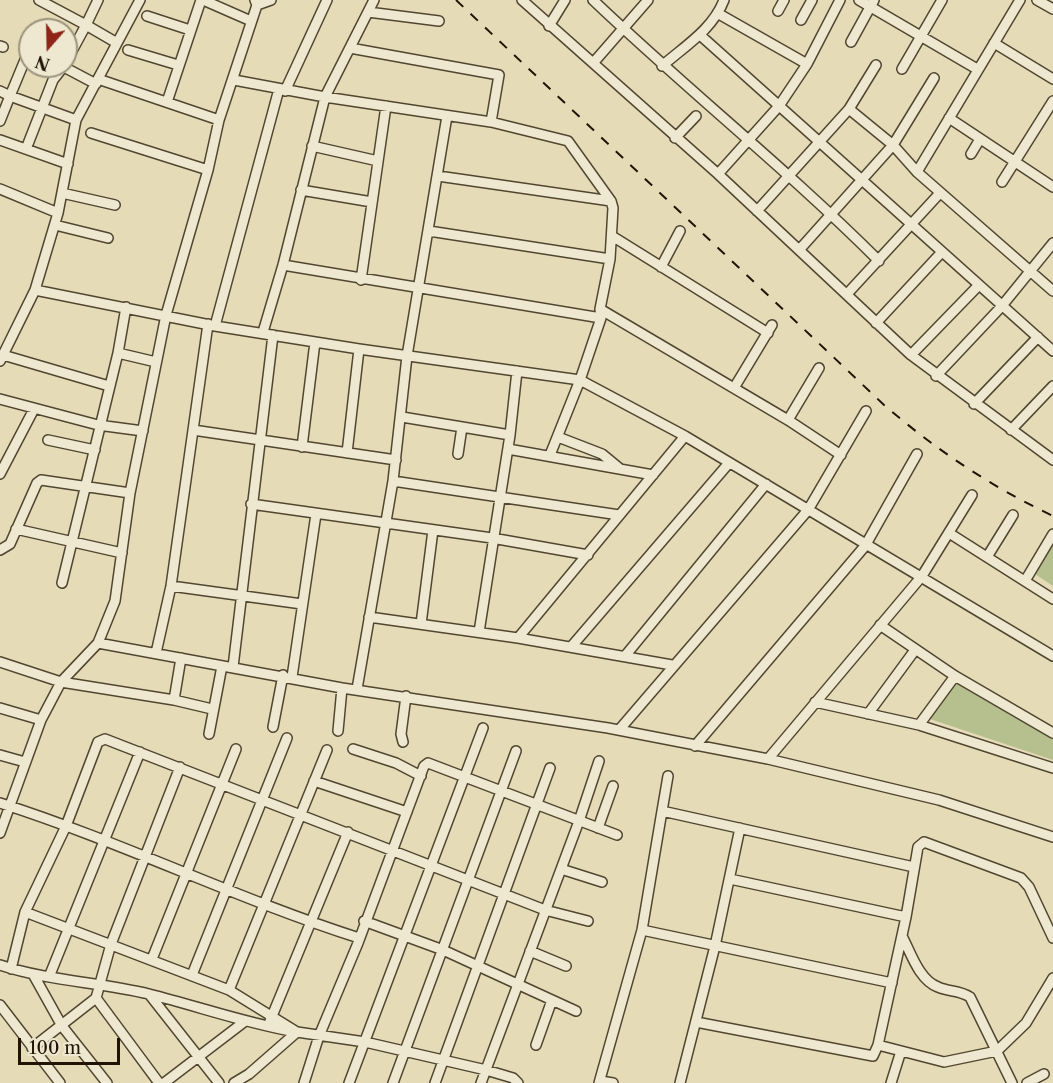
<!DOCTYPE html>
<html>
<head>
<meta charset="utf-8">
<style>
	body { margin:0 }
	#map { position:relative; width:1053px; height:1083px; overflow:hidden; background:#e5dbb7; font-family:"Libre Caslon Text",serif }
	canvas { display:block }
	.north { position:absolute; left:18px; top:18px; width:60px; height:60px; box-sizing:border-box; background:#eee8d0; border:2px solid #9c937e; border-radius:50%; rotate:200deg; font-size:16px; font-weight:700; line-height:24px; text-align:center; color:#211404 }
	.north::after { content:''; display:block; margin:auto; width:21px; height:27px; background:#8f2418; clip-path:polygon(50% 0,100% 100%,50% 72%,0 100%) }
	.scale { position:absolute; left:18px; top:1038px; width:102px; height:27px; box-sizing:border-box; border:3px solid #211404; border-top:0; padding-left:8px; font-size:18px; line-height:21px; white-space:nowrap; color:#211404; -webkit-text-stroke:4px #eee8d0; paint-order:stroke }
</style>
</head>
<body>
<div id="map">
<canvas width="1053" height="1083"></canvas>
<div class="north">N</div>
<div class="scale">100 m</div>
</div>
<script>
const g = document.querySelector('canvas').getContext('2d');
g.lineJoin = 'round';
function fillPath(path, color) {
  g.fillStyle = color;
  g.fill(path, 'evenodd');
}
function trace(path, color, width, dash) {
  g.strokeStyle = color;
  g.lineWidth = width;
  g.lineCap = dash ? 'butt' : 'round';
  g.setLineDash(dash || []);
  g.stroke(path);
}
const green = new Path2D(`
	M 1053,541 L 1053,586 L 1035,574 Z
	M 959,676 L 1053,732 L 1053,760 L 930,719 Z`);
const minor = new Path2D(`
	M 39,0 L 86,25 L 66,62
	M 98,0 L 86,25 L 117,43
	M 203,0 L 251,21
	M 522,0 L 718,174 L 911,355 L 1053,460
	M 593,0 C 686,89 787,169 879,261
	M 859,0 L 977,69
	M 1037,0 L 1053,9
	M 257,5 L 271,0
	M 778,11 L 784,0
	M 368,12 L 439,21
	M 719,14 L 807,64
	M 147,16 L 190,30
	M 801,20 L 812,0
	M 549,26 L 565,0
	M 700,35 L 1053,351
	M 851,42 L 874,0
	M 994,43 L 1053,79
	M 0,46 L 3,47
	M 350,48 L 499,75 L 491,122
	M 128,50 L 178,65
	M 594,62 L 648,0
	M 62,66 L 96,84
	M 662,66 C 685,46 713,29 724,0
	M 902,69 L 942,0
	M 98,79 L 219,120
	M 234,80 L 325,97 L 491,122 L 568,141 L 611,201 L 613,208 L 610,259 L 600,309 L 601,318 L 580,380 L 550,455
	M 0,91 L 10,96 L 27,55
	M 285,91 L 327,0
	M 167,102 L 201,0
	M 849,109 L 893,145 L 917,172 L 1053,291
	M 949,118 L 1053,187
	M 0,121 L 10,96 L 76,120
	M 91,133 L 208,170
	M 675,138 L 696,116
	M 0,140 L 68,164
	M 312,146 L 378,161
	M 26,149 L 53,80 L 64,66
	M 971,154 L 980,139
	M 917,172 L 1020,0
	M 718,174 L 779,106 L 807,64 L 840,0
	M 438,176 L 611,201
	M 1002,182 L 1053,101
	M 0,189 L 58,213
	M 301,190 L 372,202
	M 62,193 L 115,205
	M 757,211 L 849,109 L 876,65
	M 55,225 L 108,238
	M 429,231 L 610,259
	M 612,236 L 768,333
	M 800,249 L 893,145 L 934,78
	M 283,265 L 601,318
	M 661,267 L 680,231
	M 361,280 L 386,106
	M 35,290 L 215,326 L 359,349 L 580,380 L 685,436 L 1053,656
	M 847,294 L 940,193
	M 600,309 L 788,420 L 841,455
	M 876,323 L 941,253
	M 215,326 L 279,89
	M 263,332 L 283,265 L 325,97 L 374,0
	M 118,353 L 126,307
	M 3,355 L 109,386
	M 911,355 L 978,286
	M 0,361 L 35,290 L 58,213 L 76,120 L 140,0
	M 936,376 L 1001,307 L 1053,243
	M 734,388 L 772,325
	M 0,399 L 98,425 L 143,431
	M 974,404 L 1038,337
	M 402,417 L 510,435
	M 788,420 L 819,368
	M 193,430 L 396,460
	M 1011,430 L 1053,386
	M 558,437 L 602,454 L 619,468
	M 48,440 L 95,450
	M 302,447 L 315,342
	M 508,449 L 653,475
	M 347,453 L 359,349
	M 458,454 L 462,427
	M 0,474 L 34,409
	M 393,481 L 619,515
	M 251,504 L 492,538 L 588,555
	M 16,529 L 122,553
	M 949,533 L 1053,599
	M 0,550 L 10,544 L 37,483 L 41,480 L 130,493
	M 987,557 L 1013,515
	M 1025,581 L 1053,534
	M 62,583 L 118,353 L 156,362
	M 171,586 L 302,604
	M 369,617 L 518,638 L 672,665
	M 421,624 L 433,530
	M 880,625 L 955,676 L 1053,733
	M 479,632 L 510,435 L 517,371
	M 518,638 L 685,436
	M 98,643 L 342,688 L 608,728 L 768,759 L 939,800 L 1053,837
	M 571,647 L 729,463
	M 156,653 L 171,586 L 208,324
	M 625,656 L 766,484
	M 0,662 L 61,682 L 174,700 L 212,709
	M 233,667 L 273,335
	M 292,677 L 316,514
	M 357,689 L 393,481 L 407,356 L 447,116
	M 174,700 L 181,658
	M 815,702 L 919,725 L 1053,768
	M 0,708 L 41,720
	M 868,714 L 915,650
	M 919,725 L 955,676
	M 273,727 L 283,675
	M 619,730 L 808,510 L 866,411
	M 338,731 L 342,688
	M 209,734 L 222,666
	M 403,742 L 401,734 L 406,696
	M 695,746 L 865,546 L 917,454
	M 353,749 L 396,763 L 421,776
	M 0,755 L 25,762
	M 768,759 L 922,576 L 972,495
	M 314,781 L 407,812
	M 0,803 C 122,842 237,899 359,938
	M 662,811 L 668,776
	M 598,828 L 613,786
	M 0,833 L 41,720 L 61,682 L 98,643 L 115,601 L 130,493 L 166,315 L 208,170 L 219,120 L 257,5 L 255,0
	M 561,869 L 602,882
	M 730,879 L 906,917
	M 25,912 L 229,990 L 297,1032 L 365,1042 L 486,1070 L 513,1078 L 518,1083
	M 364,921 L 443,950 L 576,1011
	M 642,930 L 892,983
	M 902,936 C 911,953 919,980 938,987 C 949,992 959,990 970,997 L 1012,1083
	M 530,951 L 566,966
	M 152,959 L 236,749
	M 0,965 C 48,981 100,982 149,994 C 197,1006 242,1022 291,1031
	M 11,969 L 25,912 L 66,826 L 98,742 L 105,739 L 545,910 L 588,921
	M 33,974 L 62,1026 L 107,1083
	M 192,975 L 287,738
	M 49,977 L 140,752
	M 229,990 L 327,750
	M 149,994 L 219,1083
	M 0,1005 L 60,1083
	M 270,1021 L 348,832
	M 696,1022 L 873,1056 L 878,1045 L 906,917 L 918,847 L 924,842 L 1021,878 L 1029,887 L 1053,938
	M 536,1045 L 552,1000
	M 878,1045 L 944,1062 L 997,1051 L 1026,1023 L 1053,978
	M 32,1048 L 96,998
	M 600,1081 L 613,1083
	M 159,1083 L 96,998 L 111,944 L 180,767
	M 164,1083 L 244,1022
	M 234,1083 L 249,1074 L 297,1032
	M 304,1083 L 319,1036 L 358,943 L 424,766 L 428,763 L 617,835
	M 349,1083 L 483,728
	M 393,1083 L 516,751
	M 435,1083 L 550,768
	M 481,1083 L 579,821 L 599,761
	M 599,1083 L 642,930 L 662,811 L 914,867
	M 680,1083 L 715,946 L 740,828
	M 891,1083 L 901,1051
	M 1027,1083 L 1044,1074`);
const rail = new Path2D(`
	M 456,0 L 883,404 C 936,450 990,486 1053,516`);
fillPath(green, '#b5c08e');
trace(minor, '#524631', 12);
trace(minor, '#eee8d0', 9);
trace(rail, '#211404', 2, [10, 10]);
</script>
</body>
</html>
